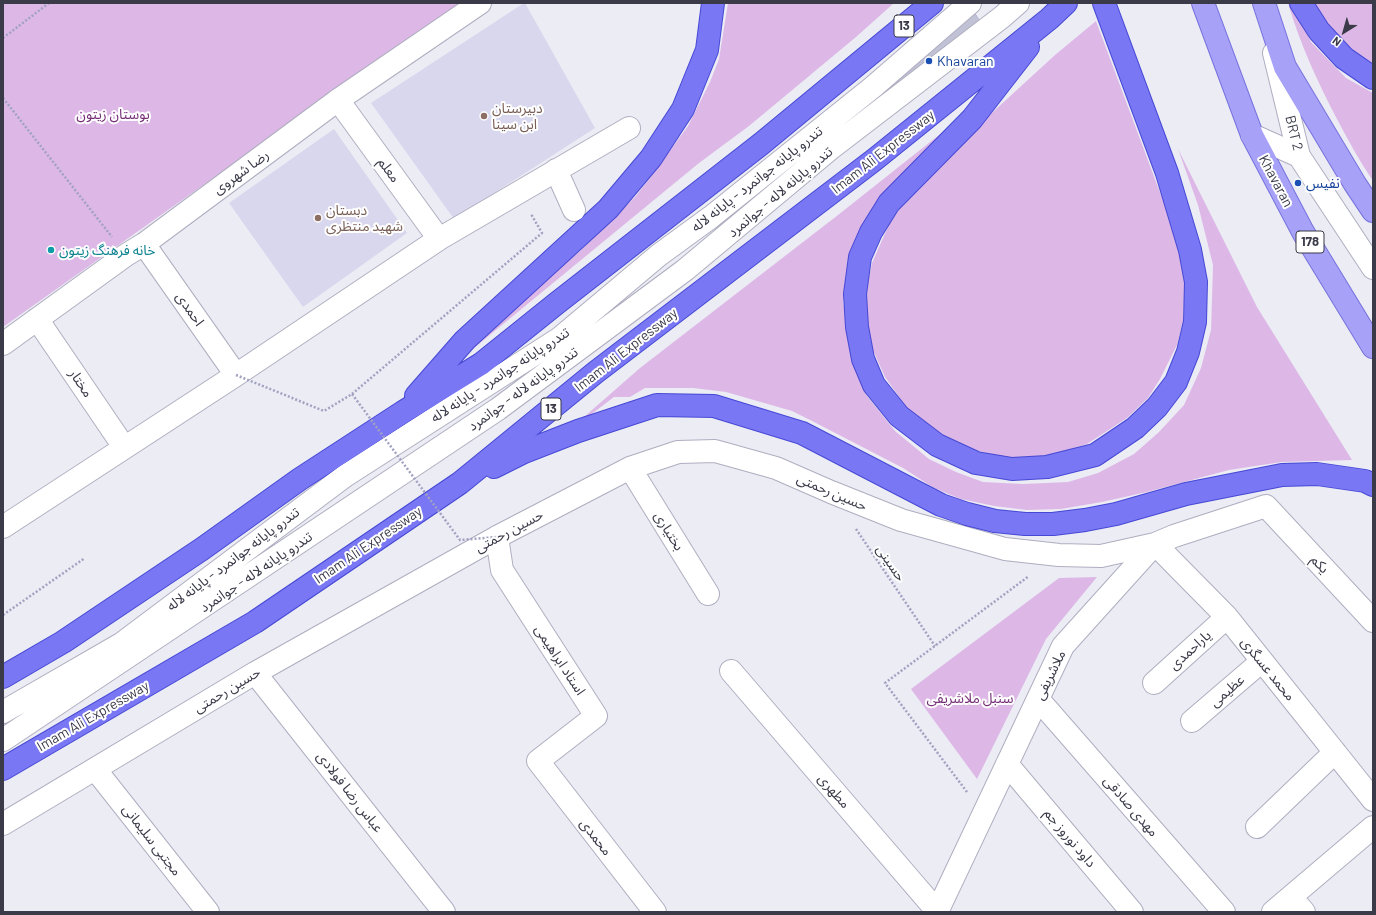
<!DOCTYPE html>
<html>
<head>
<meta charset="utf-8">
<style>
	body { margin:0 }
	#map { position:relative; width:1376px; height:915px; overflow:hidden; background:#ececf5; font-family:Barlow,sans-serif }
	canvas { display:block }
	.frame { position:absolute; inset:0; border:4px solid #3a3a49; pointer-events:none }
	.north { position:absolute; left:1324px; top:12px; width:40px; height:40px; -webkit-text-stroke:3px #fff; paint-order:stroke; rotate:217deg; font-size:11px; font-weight:700; line-height:16px; text-align:center; color:#3a3a49 }
	.north::after { content:''; display:block; margin:auto; width:14px; height:18px; background:#3a3a49; clip-path:polygon(50% 0,100% 100%,50% 72%,0 100%) }
</style>
</head>
<body>
<div id="map">
<canvas width="1376" height="915"></canvas>
<div class="frame"></div>
<div class="north">N</div>
</div>
<script>
const g = document.querySelector('canvas').getContext('2d');
g.lineJoin = 'round';
function fillPath(path, color) {
  g.fillStyle = color;
  g.fill(path, 'evenodd');
}
function trace(path, color, width, dash) {
  g.strokeStyle = color;
  g.lineWidth = width;
  g.lineCap = dash ? 'butt' : 'round';
  g.setLineDash(dash || []);
  g.stroke(path);
}
function drawText(font, color, halo, rows, align = 'center') {
  g.font = font + ' Barlow,"Noto Sans Arabic",sans-serif';
  g.lineWidth = 4;
  g.setLineDash([]);
  g.textBaseline = 'middle';
  g.strokeStyle = halo;
  g.fillStyle = color;
  for (const [text, x, y, turn = 0] of rows) {
    g.save();
    g.translate(x, y);
    g.rotate((+turn || 0) * Math.PI / 180);
    g.textAlign = isNaN(turn) ? turn : align;
    if (halo) g.strokeText(text, 0, 0);
    g.fillText(text, 0, 0);
    g.restore();
  }
}
const education = new Path2D(`
	M 524,3 L 525,3 L 595,128 L 454,219 L 371,103 Z
	M 334,129 L 407,233 L 303,307 L 229,203 Z`);
const green = new Path2D(`
	M 3,3 L 460,3 L 3,327 Z
	M 728,3 L 894,3 L 856,37 L 749,126 L 699,163 L 468,353 L 540,284 L 579,252 L 635,197 L 652,175 L 688,126 L 710,82 L 719,59 Z
	M 1288,3 L 1293,3 L 1311,42 L 1346,78 L 1373,93 L 1373,181 C 1360,162 1349,142 1338,121 C 1318,83 1300,44 1288,3 Z
	M 1310,3 L 1373,3 L 1373,69 L 1348,52 Z
	M 1096,21 L 1174,230 L 1185,282 L 1183,321 L 1177,345 L 1160,379 L 1148,398 L 1127,418 L 1087,444 L 1046,457 L 1009,460 L 975,450 L 940,434 L 907,408 L 885,377 L 872,348 L 867,322 L 866,291 L 872,263 L 891,220 L 925,176 L 971,132 L 1055,55 Z
	M 973,108 L 850,261 L 843,301 L 851,356 L 867,396 L 895,431 L 929,459 L 956,472 L 983,482 L 1023,484 L 1068,482 L 1098,473 L 1134,454 L 1159,432 L 1184,405 L 1201,368 L 1211,330 L 1213,265 L 1198,205 L 1178,149 L 1257,307 L 1352,460 L 1282,462 L 1229,470 L 1147,492 L 1102,502 L 1061,509 L 1027,510 L 994,506 L 961,499 L 934,488 L 903,468 L 814,422 L 792,411 L 726,392 L 693,388 L 645,388 L 630,397 L 614,397 L 560,438 L 640,368 L 838,215 Z
	M 1097,577 L 1046,639 L 977,779 L 911,689 L 1059,578 Z`);
const building = new Path2D(`
	M 974,12 L 983,26 L 894,100 L 885,79 Z`);
const path = new Path2D(`
	M 3,38 L 49,3
	M 3,98 L 112,237
	M 352,394 L 542,233 L 531,214
	M 856,529 L 935,646
	M 3,615 L 85,558
	M 967,792 L 885,683 L 1029,576`);
const minor = new Path2D(`
	M 1274,53 L 1299,156 L 1373,268
	M 338,100 L 439,239
	M 1252,135 L 1299,156
	M 556,170 L 574,210
	M 144,244 L 236,375
	M 37,319 L 124,447
	M 3,344 L 126,255 L 144,244 L 338,100 L 480,3
	M 630,468 L 708,594
	M 3,527 L 236,375 L 439,239 L 629,128
	M 497,537 L 502,570 L 596,716 L 538,761 L 655,912
	M 1155,544 L 1227,617 L 1373,800
	M 731,671 L 937,911
	M 255,673 L 444,912
	M 1154,683 L 1227,617
	M 1038,699 L 1224,912
	M 3,712 L 121,644 L 345,476 L 560,338 L 659,255 L 711,217 L 873,87 L 970,3
	M 1192,721 L 1262,661
	M 3,740 L 498,409 L 685,270 L 830,149 L 1002,17 L 1018,3
	M 1007,764 L 1132,912
	M 95,769 L 208,912
	M 3,824 L 255,673 L 497,537 L 630,468 L 678,452 L 715,451 L 776,468 L 831,492 L 901,520 L 1005,549 L 1059,555 L 1101,556 L 1155,544
	M 1257,827 L 1335,752
	M 1291,897 L 1304,912
	M 937,912 L 1063,646 L 1155,544 L 1174,536 L 1266,506 L 1373,621
	M 1273,912 L 1373,827`);
const major = new Path2D(`
	M 1203,3 L 1252,135 L 1303,232 L 1373,347
	M 1264,3 L 1285,67 L 1355,184 L 1373,211`);
const highway = new Path2D(`
	M 1301,3 L 1319,31 L 1344,58 L 1373,78
	M 1028,47 L 972,119 L 889,203 L 871,232 L 860,257 L 855,294 L 857,327 L 863,359 L 874,385 L 899,416 L 937,445 L 976,463 L 1012,469 L 1047,467 L 1095,455 L 1135,428 L 1157,407 L 1176,382 L 1188,352 L 1195,322 L 1196,282 L 1190,250 L 1167,173 L 1104,3
	M 416,396 L 465,340 L 608,209 L 651,158 L 683,109 L 707,50 L 713,3
	M 494,467 L 524,452 L 578,431 L 657,405 L 714,406 L 802,433 L 941,505 L 967,514 L 995,521 L 1025,524 L 1053,524 L 1085,520 L 1116,514 L 1186,494 L 1282,475 L 1317,474 L 1365,481 L 1373,485
	M 3,677 L 63,642 L 202,549 L 300,479 L 403,412 L 481,364 L 557,303 L 761,144 L 932,3
	M 3,769 L 255,622 L 460,483 L 596,372 L 874,160 L 1049,19 L 1066,3`);
const pathBridge = new Path2D(`
	M 236,375 L 324,411 L 352,394 L 460,540 L 497,537`);
const markers = [
	[929,61,4,"#1a4fb4"],
	[484,116,4,"#8d6e63"],
	[1298,183,4,"#1a4fb4"],
	[318,218,4,"#8d6e63"],
	[51,250,4,"#0f9aa8"]
];
const shields = [
	[904,26,20],
	[1310,242,28],
	[551,409,20]
];
const shieldNames = [
	["13",904,26],
	["178",1310,242],
	["13",551,409]
];
const transitNames = [
	["Khavaran",937,61],
	["نفیس",1306,183]
];
const educationNames = [
	["دبیرستان",492,108],
	["ابن سینا",492,124],
	["دبستان",326,210],
	["شهید منتظری",326,226]
];
const parkNames = [
	["بوستان زیتون",113,114],
	["سنبل ملاشریفی",970,698]
];
const streetNames = [
	["BRT 2",1294,133,76],
	["Imam Ali Expressway",883,152,-38],
	["معلم",389,170,54],
	["رضا شهروی",241,172,-36],
	["تندرو پایانه جوانمرد - پایانه لاله",757,179,-38],
	["Khavaran",1276,181,62],
	["تندرو پایانه لاله - جوانمرد",780,192,-40],
	["احمدی",190,309,55],
	["Imam Ali Expressway",626,350,-38],
	["تندرو پایانه جوانمرد - پایانه لاله",500,375,-33],
	["مختار",81,383,56],
	["تندرو پایانه لاله - جوانمرد",523,389,-36],
	["حسین رحمتی",832,492,23],
	["حسین رحمتی",509,531,-28],
	["بختیاری",669,531,58],
	["Imam Ali Expressway",368,545,-34],
	["تندرو پایانه جوانمرد - پایانه لاله",233,559,-37],
	["حسینی",891,563,56],
	["یکم",1320,564,47],
	["تندرو پایانه لاله - جوانمرد",256,572,-34],
	["یاراحمدی",1190,650,-42],
	["استاد ابراهیمی",560,660,57],
	["محمد عسگری",1268,669,51],
	["ملاشریفی",1050,675,-64],
	["حسین رحمتی",227,690,-31],
	["عظیمی",1227,691,-41],
	["Imam Ali Expressway",93,716,-30],
	["مطهری",834,791,49],
	["عباس رضا فولادی",350,792,52],
	["مهدی صادقی",1131,806,49],
	["محمدی",596,837,52],
	["داود نوروز جم",1070,838,50],
	["مجتبی سلیمانی",152,840,52]
];
const cultureNames = [
	["خانه فرهنگ زيتون",59,250]
];
fillPath(education, '#d8d7ed');
fillPath(green, '#ddb8e6');
fillPath(building, '#c2c2d6');
trace(building, '#b5b6d0', 1);
trace(minor, '#afaec0', 24);
trace(major, '#7772dd', 24);
trace(highway, '#4649d4', 24);
trace(path, '#a1a1c1', 2.5, [2, 2]);
trace(minor, '#fff', 22);
trace(major, '#a7a2f8', 22);
trace(highway, '#7977f4', 22);
trace(pathBridge, '#a1a1c1', 2.5, [2, 2]);
for (const [x, y, r, color] of markers) {
  const dot = new Path2D();
  dot.arc(x, y, r, 0, 2 * Math.PI);
  g.fillStyle = color;
  g.fill(dot);
  trace(dot, '#fff', 1.5);
}
for (const [x, y, w] of shields) {
  const box = new Path2D();
  box.roundRect(x - w / 2, y - 11, w, 22, 3);
  g.fillStyle = '#fff';
  g.fill(box);
  trace(box, '#3a3a49', 1);
}
drawText('bold 13px', '#3a3a49', null, shieldNames);
drawText('14px', '#164399', '#fff', transitNames, 'left');
drawText('14px', '#785e54', '#fff', educationNames, 'left');
drawText('14px', '#763078', '#fff', parkNames);
drawText('14px', '#3a3a49', '#fff', streetNames);
drawText('14px', '#0d838f', '#fff', cultureNames, 'left');
</script>
</body>
</html>
